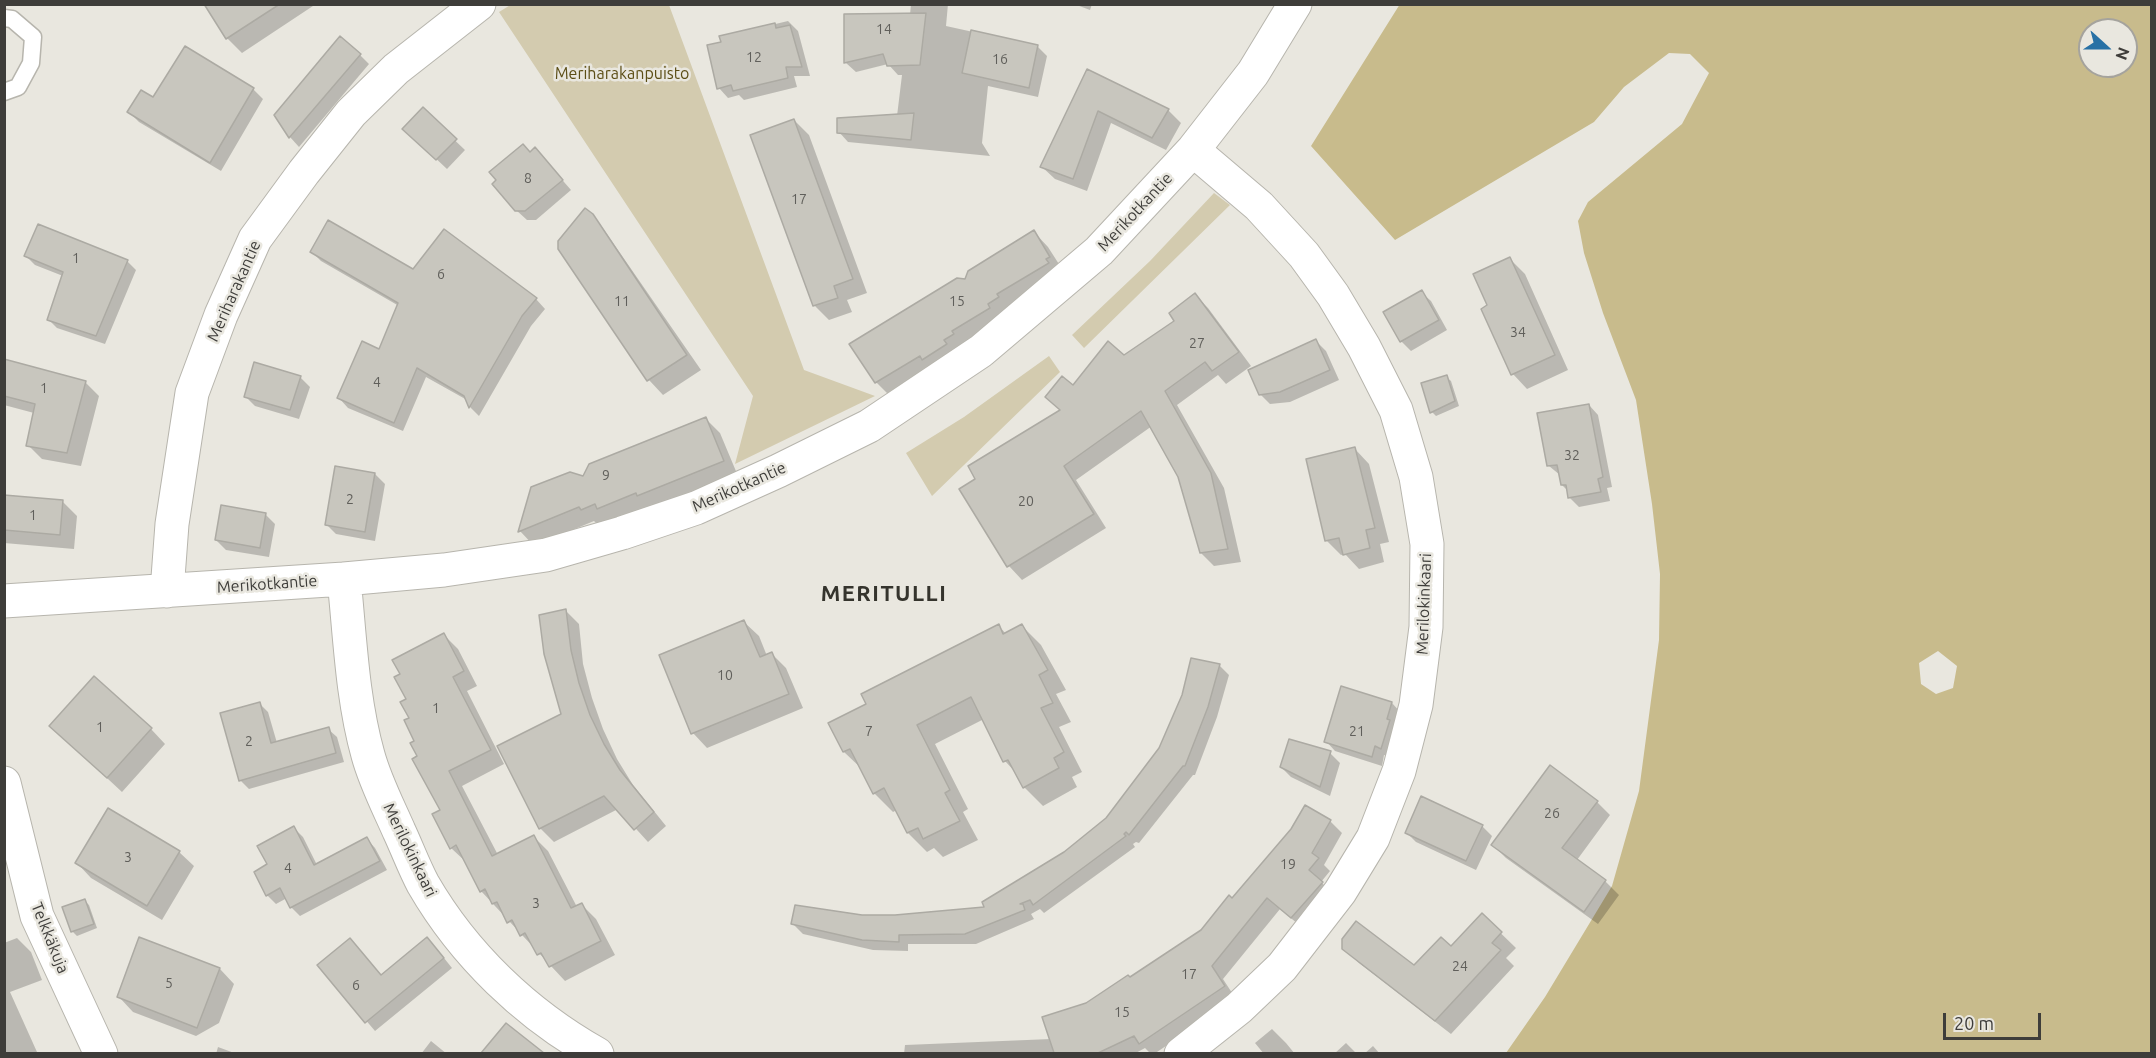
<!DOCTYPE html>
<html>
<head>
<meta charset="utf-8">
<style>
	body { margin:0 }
	#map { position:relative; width:2156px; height:1058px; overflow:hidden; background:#e9e7df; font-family:Ubuntu,sans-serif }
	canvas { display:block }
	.frame { position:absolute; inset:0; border:6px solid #3e3d3a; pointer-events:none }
	.north { position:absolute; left:2078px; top:18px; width:60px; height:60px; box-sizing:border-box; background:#e9e7df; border:2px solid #a5a39d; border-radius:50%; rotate:111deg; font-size:16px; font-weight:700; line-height:24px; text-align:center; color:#3e3d3a }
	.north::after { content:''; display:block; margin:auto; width:21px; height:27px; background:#2871a5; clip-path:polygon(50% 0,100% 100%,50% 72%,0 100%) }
	.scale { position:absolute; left:1943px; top:1013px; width:98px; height:27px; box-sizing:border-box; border:3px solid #3e3d3a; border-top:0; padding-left:8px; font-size:18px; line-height:21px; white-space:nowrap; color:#3e3d3a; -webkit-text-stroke:4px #e9e7df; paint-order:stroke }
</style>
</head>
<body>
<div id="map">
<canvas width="2156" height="1058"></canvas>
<div class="frame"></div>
<div class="north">N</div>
<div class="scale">20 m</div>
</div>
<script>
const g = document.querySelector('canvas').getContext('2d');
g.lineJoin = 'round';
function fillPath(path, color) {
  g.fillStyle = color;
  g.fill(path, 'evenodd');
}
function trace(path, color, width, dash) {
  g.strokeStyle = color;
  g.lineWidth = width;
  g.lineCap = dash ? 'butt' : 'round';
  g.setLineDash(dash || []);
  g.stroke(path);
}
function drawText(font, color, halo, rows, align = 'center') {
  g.font = font + ' Ubuntu,sans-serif';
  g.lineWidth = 5;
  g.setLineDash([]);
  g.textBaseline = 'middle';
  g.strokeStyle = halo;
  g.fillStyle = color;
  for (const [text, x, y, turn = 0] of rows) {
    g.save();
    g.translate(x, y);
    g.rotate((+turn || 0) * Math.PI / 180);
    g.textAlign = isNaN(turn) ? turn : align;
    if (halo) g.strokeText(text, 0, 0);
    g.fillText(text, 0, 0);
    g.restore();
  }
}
const green = new Path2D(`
	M 512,4 L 669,5 L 804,370 L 875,396 L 735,464 L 753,396 L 499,12 Z
	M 1214,193 L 1230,205 L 1084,348 L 1072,335 L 1150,261 Z
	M 1049,356 L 1060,372 L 932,496 L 906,453 L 964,417 Z`);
const water = new Path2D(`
	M 1400,4 L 2151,5 L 2151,1053 L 1506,1053 L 1545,997 L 1612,886 L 1639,791 L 1659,640 L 1660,574 L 1652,504 L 1636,400 L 1603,313 L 1584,253 L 1578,221 L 1588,202 L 1682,124 L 1709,73 L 1690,54 L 1669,53 L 1624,87 L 1594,122 L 1395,240 L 1311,146 ZM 2090,30 L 2126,30 L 2126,66 L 2090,66 ZM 1938,651 L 1957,666 L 1953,688 L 1936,694 L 1921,684 L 1919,663 Z`);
const shadow = new Path2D(`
	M 206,4 L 316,4 L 242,53 L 227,38 Z
	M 911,4 L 948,4 L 946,26 L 1037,46 L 1047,56 L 1038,97 L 988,86 L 982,143 L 990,156 L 848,142 L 839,132 L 897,116 L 902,75 L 898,75 L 888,64 L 856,72 L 846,63 L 845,16 L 910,15 Z
	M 1074,4 L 1092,4 L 1090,10 Z
	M 788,21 L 798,31 L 810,76 L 794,76 L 797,87 L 744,100 L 739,95 L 728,98 L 719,88 L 722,43 L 721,37 Z
	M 185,48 L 253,89 L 263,99 L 221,171 L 139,122 L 129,112 L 153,99 Z
	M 360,55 L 369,64 L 299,147 L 290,137 Z
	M 1087,71 L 1168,110 L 1181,123 L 1166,150 L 1111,123 L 1087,191 L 1055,179 L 1041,166 Z
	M 423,110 L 465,150 L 447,169 L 414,138 Z
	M 794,120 L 809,135 L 867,293 L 847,300 L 852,312 L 829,320 L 815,306 L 752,136 Z
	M 531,154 L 544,159 L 571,190 L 536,220 L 527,220 L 516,210 Z
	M 600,224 L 701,370 L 663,395 L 649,380 L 560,248 Z
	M 1034,232 L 1048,247 L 1064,272 L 891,397 L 876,382 L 966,281 Z
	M 312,252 L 414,271 L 536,299 L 545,309 L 531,326 L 479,416 L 470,407 L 467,400 L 426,377 L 403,431 L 348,408 L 339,398 L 379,351 L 399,306 L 321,261 Z
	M 26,256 L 127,261 L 136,270 L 105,344 L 57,328 L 48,319 L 63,276 L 35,265 Z
	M 1510,259 L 1525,274 L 1568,370 L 1527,389 L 1513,374 L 1489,306 Z
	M 1421,292 L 1431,301 L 1447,330 L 1411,351 L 1401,341 Z
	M 1195,295 L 1208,308 L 1251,366 L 1226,384 L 1218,375 L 1177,405 L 1224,488 L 1241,562 L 1214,566 L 1201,553 L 1180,476 L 1152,426 L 1076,480 L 1106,528 L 1022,580 L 1009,566 L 961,489 L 978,479 L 1061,411 L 1073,387 L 1124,357 L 1177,321 Z
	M 1316,341 L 1326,351 L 1339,380 L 1290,402 L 1270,404 L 1260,394 Z
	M 4,360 L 85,382 L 99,396 L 81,466 L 42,459 L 28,445 L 34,413 L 4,405 Z
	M 300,377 L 310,387 L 299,419 L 255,406 L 245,396 Z
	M 1446,377 L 1451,381 L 1459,406 L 1436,416 L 1432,412 Z
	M 1589,405 L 1598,415 L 1612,487 L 1607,488 L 1610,501 L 1579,507 L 1569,497 L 1568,491 L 1562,485 L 1560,475 L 1549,466 Z
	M 706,419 L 720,433 L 738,476 L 613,523 L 609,519 L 597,524 L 594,521 L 534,546 L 520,531 L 532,488 L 584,478 Z
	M 1355,449 L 1369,464 L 1389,542 L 1380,544 L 1384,562 L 1359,569 L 1345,554 L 1341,555 L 1326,540 Z
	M 375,474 L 385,484 L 375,541 L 336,534 L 326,524 Z
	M 4,496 L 62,501 L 77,516 L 74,549 L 4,543 Z
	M 265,514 L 275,524 L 269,557 L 226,550 L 216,540 Z
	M 566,611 L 579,624 L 583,664 L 592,698 L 603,729 L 617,759 L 633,785 L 666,826 L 648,842 L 618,809 L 554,842 L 540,828 L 499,747 L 563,714 Z
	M 744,622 L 759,636 L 767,656 L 772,654 L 786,668 L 803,708 L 707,748 L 693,733 Z
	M 999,626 L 1006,634 L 1022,626 L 1041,645 L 1066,690 L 1056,694 L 1071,722 L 1059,727 L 1082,772 L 1072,777 L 1077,787 L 1043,806 L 1024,787 L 1017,774 L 1005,761 L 984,719 L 935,744 L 968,809 L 963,812 L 978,840 L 943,857 L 934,848 L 927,852 L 908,833 L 897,810 L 893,812 L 874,793 L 863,770 L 844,752 L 830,724 L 868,704 Z
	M 444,635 L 458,649 L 477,686 L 467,691 L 504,764 L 462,786 L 498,855 L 534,837 L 548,851 L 577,907 L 581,904 L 596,919 L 615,955 L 565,981 L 481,891 L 466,862 L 451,848 L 442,811 L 419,757 L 408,700 Z
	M 1219,665 L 1229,675 L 1217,717 L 1195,775 L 1193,775 L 1139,843 L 1136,842 L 1133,844 L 1135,847 L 1044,913 L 1040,909 L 1031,914 L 1034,919 L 976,944 L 908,944 L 908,951 L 873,950 L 803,934 L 793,924 L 862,916 L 895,916 L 987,909 L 1065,853 L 1107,819 L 1160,749 Z
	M 259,703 L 268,712 L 277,743 L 328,729 L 337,737 L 344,762 L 249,789 L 240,780 Z
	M 1392,703 L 1401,713 L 1391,757 L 1384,755 L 1382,766 L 1335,751 L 1326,741 Z
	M 151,729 L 165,744 L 122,792 L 66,740 Z
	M 1330,753 L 1340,763 L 1330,796 L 1291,777 L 1281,767 Z
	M 1597,802 L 1610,815 L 1577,860 L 1605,881 L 1619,895 L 1598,924 L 1506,858 L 1493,845 Z
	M 1330,821 L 1342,833 L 1324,865 L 1330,871 L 1321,882 L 1334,895 L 1304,929 L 1280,909 L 1223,979 L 1236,999 L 1154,1054 L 1151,1054 L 1145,1048 L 1134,1054 L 904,1054 L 905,1045 L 1051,1039 L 1087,1004 L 1131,979 L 1202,931 L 1232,900 Z
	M 1482,826 L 1492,836 L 1476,870 L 1416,842 L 1406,832 Z
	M 294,828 L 303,837 L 317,865 L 367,839 L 375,848 L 387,870 L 300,916 L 291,907 L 287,898 L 276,904 L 267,895 L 269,865 Z
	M 179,852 L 194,866 L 162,920 L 91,878 L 77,863 Z
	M 84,900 L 89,905 L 97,928 L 77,936 L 72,931 Z
	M 1482,915 L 1516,948 L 1506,958 L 1514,966 L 1451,1034 L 1359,963 L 1344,948 L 1414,967 L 1452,948 Z
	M 17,938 L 31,952 L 42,980 L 10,992 L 37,1052 L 35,1054 L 4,1054 L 4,943 Z
	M 140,939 L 220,969 L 234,984 L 219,1023 L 196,1036 L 133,1012 L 119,997 Z
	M 350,940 L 382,976 L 436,948 L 452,968 L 375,1031 L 319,965 Z
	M 506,1025 L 535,1050 L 532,1054 L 483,1054 Z
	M 1272,1029 L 1286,1043 L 1295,1054 L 1264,1054 L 1255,1043 Z
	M 431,1041 L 447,1054 L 421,1054 Z
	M 1346,1043 L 1357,1054 L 1334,1054 Z
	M 1373,1046 L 1380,1054 L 1364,1054 Z
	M 218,1047 L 237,1054 L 216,1054 Z`);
const building = new Path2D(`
	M 204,4 L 280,4 L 226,39 Z
	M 926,13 L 920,65 L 887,66 L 883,54 L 844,63 L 844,14 Z
	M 775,23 L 776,28 L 790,25 L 802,67 L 786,67 L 788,78 L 733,91 L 731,85 L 717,89 L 707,45 L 721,42 L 719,36 Z
	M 971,30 L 1038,45 L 1029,88 L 962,73 Z
	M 340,36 L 361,54 L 289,138 L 274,115 Z
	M 185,46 L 254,88 L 210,163 L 127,112 L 141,90 L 153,97 Z
	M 1087,69 L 1169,109 L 1152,138 L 1098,111 L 1073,179 L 1040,167 Z
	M 423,107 L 457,139 L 436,160 L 402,129 Z
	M 914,113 L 911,140 L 837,133 L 837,118 Z
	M 794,119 L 853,279 L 834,286 L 838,298 L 813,306 L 750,135 Z
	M 523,144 L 530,152 L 535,147 L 563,180 L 525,211 L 515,211 L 492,184 L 496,180 L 489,172 Z
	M 585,208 L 593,214 L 687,355 L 647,381 L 558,249 L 558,241 Z
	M 328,220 L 413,269 L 444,229 L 537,298 L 522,316 L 469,408 L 464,396 L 417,368 L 394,423 L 337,398 L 362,341 L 379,349 L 398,303 L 310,252 Z
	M 38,224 L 128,260 L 96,336 L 47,320 L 63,272 L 24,256 Z
	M 1034,230 L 1050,257 L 1046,259 L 1049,263 L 997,294 L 999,297 L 988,304 L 990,308 L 952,331 L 954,334 L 944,340 L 947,344 L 922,360 L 920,356 L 875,383 L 849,344 L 957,278 L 965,279 L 968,271 Z
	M 1510,257 L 1555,355 L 1511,375 L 1481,309 L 1487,305 L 1473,274 Z
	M 1422,290 L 1439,320 L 1400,342 L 1383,312 Z
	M 1195,293 L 1239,352 L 1212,371 L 1205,362 L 1165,391 L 1211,473 L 1228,549 L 1200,553 L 1178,477 L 1141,411 L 1064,466 L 1094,514 L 1007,567 L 959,489 L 975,479 L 968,466 L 1060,410 L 1045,397 L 1062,376 L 1073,385 L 1108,341 L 1124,355 L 1174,321 L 1169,313 Z
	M 1316,339 L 1330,370 L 1280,392 L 1259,395 L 1248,370 Z
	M 4,359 L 86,381 L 67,453 L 26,446 L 35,404 L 4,396 Z
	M 254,362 L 301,376 L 290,410 L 244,397 Z
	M 1447,375 L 1455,401 L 1430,413 L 1421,383 Z
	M 1589,404 L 1603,477 L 1598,479 L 1601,492 L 1568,498 L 1566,485 L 1561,485 L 1557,465 L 1547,466 L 1537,413 Z
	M 706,417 L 724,461 L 637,496 L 636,493 L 597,509 L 595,504 L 581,510 L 579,507 L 518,532 L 531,487 L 570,472 L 583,476 L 589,464 Z
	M 1355,447 L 1375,528 L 1366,530 L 1370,548 L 1343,555 L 1339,538 L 1325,541 L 1306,459 Z
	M 335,466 L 375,473 L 365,532 L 325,525 Z
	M 4,495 L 63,500 L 60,535 L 4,530 Z
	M 221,505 L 266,513 L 260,548 L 215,540 Z
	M 566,609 L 571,650 L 579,683 L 590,715 L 604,744 L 620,770 L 654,812 L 634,830 L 604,796 L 539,829 L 497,746 L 561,714 L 544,654 L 539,615 Z
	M 744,620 L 760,657 L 772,652 L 789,694 L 691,734 L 659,655 Z
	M 999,624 L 1003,634 L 1022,624 L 1048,670 L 1039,675 L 1053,703 L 1041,708 L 1064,752 L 1054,758 L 1059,768 L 1023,788 L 1008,760 L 1003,762 L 971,697 L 917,725 L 950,790 L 945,793 L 960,821 L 923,839 L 918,828 L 907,833 L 884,788 L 873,794 L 850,749 L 843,752 L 828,723 L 866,704 L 861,694 Z
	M 444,633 L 464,671 L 453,677 L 491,750 L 449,771 L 492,856 L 534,835 L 571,908 L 582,903 L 601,941 L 549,967 L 541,953 L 537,955 L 525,933 L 520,936 L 512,920 L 507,923 L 497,902 L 492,904 L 485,889 L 480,892 L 456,845 L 450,849 L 432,814 L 440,810 L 412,759 L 417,756 L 410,743 L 414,741 L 404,720 L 409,718 L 400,702 L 406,699 L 394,677 L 400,674 L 392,660 Z
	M 1191,658 L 1220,664 L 1208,707 L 1185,766 L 1183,766 L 1129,835 L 1126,832 L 1124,834 L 1126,836 L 1033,905 L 1030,900 L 1020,904 L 1023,904 L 1025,910 L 965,934 L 899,935 L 899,942 L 862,940 L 791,924 L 795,905 L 862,915 L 895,915 L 984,907 L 982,902 L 1064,852 L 1106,818 L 1159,748 L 1182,695 Z
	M 94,676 L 152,728 L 107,778 L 49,726 Z
	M 1341,686 L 1392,702 L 1387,719 L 1390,720 L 1381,749 L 1375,746 L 1372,757 L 1324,742 Z
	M 260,702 L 271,743 L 329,727 L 336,753 L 239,781 L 220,713 Z
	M 1289,739 L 1331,751 L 1320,787 L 1280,767 Z
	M 1550,765 L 1598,801 L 1562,848 L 1606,880 L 1584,912 L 1491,845 Z
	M 1421,796 L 1483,825 L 1466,861 L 1405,833 Z
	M 1305,805 L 1331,820 L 1312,853 L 1319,858 L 1309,870 L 1323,882 L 1291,918 L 1267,898 L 1212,966 L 1225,986 L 1139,1044 L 1134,1036 L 1098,1053 L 1054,1053 L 1042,1017 L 1086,1003 L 1128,975 L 1130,977 L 1201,930 L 1229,895 L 1232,898 L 1291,829 Z
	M 108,808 L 180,851 L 147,906 L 75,863 Z
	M 294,826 L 314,865 L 367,837 L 380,861 L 290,908 L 280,888 L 266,896 L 254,872 L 267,864 L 257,846 Z
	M 85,899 L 94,924 L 71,932 L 62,907 Z
	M 1482,913 L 1502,932 L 1492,943 L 1501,950 L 1435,1021 L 1342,949 L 1342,939 L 1356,921 L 1414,965 L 1441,937 L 1451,946 Z
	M 139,937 L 220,968 L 197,1028 L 117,997 Z
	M 427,937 L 444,958 L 365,1023 L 317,965 L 350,938 L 381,975 Z
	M 506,1023 L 544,1053 L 481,1053 Z`);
const service = new Path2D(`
	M 4,18 L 12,19 L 33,37 L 31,63 L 18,87 L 4,92`);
const minor = new Path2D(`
	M 344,579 C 350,637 352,698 368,755 C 375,781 388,806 399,831 C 407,848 414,867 423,884 C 464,955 526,1014 597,1054
	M 167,591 L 172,524 L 192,393 L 221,315 L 255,239 L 304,172 L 351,113 L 396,69 L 479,4
	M 4,601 L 344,579 L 444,570 L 546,555 L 622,533 L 696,508 L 778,471 L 869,426 L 981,351 L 1099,251 L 1193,150 L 1253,73 L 1295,4
	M 4,783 L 37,916 L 101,1054
	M 1181,1054 L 1239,1008 L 1282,967 L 1340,892 L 1373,838 L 1399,771 L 1416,705 L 1426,627 L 1427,544 L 1416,477 L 1396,410 L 1364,347 L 1333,295 L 1304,255 L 1259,206 L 1193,150`);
const numberNames = [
	["14",884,29],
	["12",754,57],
	["16",1000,59],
	["8",528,178],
	["17",799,199],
	["1",76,258],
	["6",441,274],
	["11",622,301],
	["15",957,301],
	["34",1518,332],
	["27",1197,343],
	["4",377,382],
	["1",44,388],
	["32",1572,455],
	["9",606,475],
	["2",350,499],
	["20",1026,501],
	["1",33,515],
	["10",725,675],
	["1",436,708],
	["1",100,727],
	["7",869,731],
	["21",1357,731],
	["2",249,741],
	["26",1552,813],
	["3",128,857],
	["19",1288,864],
	["4",288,868],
	["3",536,903],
	["24",1460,966],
	["17",1189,974],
	["5",169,983],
	["6",356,985],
	["15",1122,1012]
];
const parkNames = [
	["Meriharakanpuisto",622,74]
];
const streetNames = [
	["Merikotkantie",1135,212,-47],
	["Meriharakantie",234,291,-66],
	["Merikotkantie",739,487,-24],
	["Merikotkantie",267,584,-4],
	["Merilokinkaari",1424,604,-88],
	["Merilokinkaari",410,850,64],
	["Telkkäkuja",50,938,68]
];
const districtNames = [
	["MERITULLI",884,594]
];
fillPath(green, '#d3cbaf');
fillPath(water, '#c8bb8c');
fillPath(shadow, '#0003');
fillPath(building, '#c8c6be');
trace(building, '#acaaa3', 1.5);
trace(service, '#b7b5ad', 19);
trace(minor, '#b7b5ad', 35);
trace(service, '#fff', 16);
trace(minor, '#fff', 33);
drawText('14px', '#605f5b', null, numberNames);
drawText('16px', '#5c4e16', '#e9e7df', parkNames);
drawText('16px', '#3e3d3a', '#e9e7df', streetNames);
g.letterSpacing = '1.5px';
drawText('bold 22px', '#35342d', '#e9e7df', districtNames);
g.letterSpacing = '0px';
</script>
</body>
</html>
